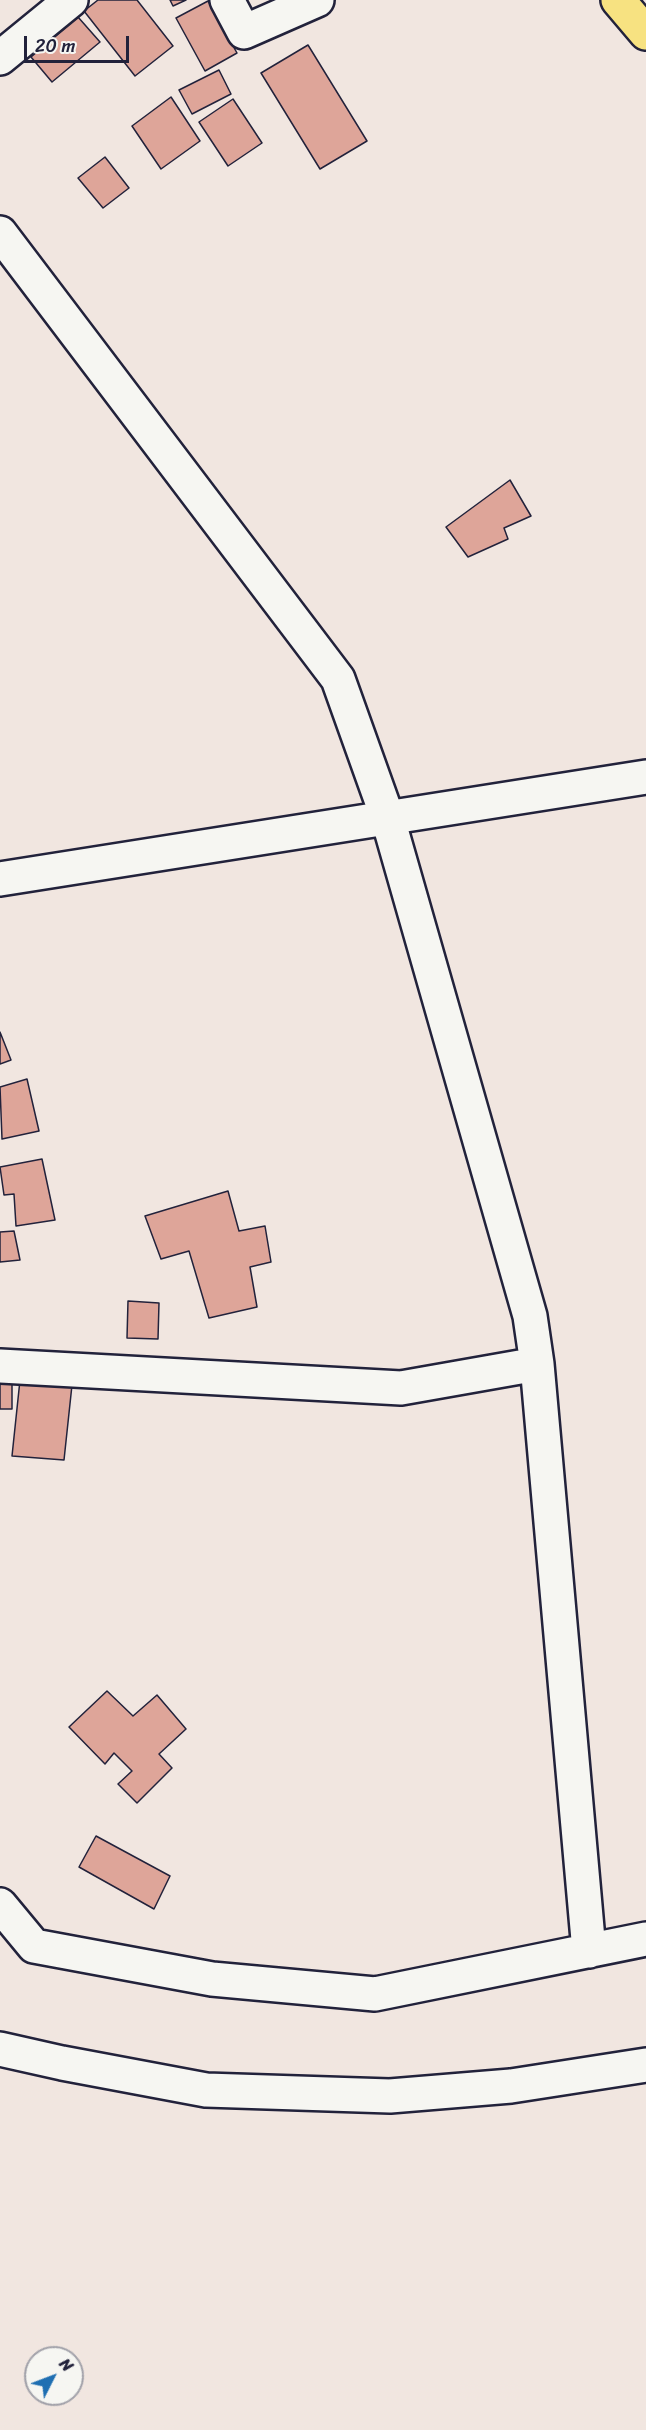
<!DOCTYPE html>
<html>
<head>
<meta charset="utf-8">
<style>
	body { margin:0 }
	#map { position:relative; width:646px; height:2430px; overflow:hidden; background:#f1e6e0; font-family:Sriracha,sans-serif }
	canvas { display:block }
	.north { position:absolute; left:24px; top:2346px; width:60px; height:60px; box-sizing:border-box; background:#f6f6f2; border:2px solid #a1a1a9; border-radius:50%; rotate:48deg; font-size:16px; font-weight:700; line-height:24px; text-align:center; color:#22223b }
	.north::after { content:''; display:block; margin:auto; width:21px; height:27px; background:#1f6fb2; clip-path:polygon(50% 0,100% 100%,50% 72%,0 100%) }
	.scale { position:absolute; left:24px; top:36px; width:105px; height:27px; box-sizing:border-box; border:3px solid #22223b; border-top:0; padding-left:8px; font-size:18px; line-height:21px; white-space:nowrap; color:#22223b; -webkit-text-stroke:4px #f6f6f2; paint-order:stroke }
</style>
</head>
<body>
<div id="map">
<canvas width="646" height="2430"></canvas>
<div class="north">N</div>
<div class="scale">20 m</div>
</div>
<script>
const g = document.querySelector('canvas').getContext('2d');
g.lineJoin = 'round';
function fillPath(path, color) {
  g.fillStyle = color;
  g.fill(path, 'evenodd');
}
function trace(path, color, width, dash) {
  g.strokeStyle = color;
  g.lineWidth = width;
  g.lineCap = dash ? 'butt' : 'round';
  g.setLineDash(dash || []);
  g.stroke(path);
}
const building = new Path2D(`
	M 98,0 L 137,0 L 173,46 L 135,76 L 84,11 Z
	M 170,0 L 186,0 L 173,6 Z
	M 208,1 L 237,53 L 205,71 L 176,18 Z
	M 78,17 L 100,42 L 52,82 L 31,57 Z
	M 308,45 L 367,141 L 320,169 L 261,73 Z
	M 219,70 L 231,94 L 192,114 L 179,90 Z
	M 171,97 L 200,141 L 161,169 L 132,126 Z
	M 233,99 L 262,143 L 228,166 L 199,122 Z
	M 105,157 L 129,188 L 103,208 L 78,178 Z
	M 510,480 L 531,516 L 504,528 L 508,539 L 468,557 L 446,527 Z
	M 0,1032 L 11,1060 L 0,1064 Z
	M 27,1079 L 39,1131 L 2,1139 L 0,1087 Z
	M 42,1159 L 55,1220 L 16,1226 L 14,1194 L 4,1195 L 0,1167 Z
	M 228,1191 L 239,1231 L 265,1226 L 271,1262 L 250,1267 L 257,1307 L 209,1318 L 189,1251 L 161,1259 L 145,1216 Z
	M 14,1231 L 20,1260 L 0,1262 L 0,1232 Z
	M 128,1301 L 159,1303 L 158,1339 L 127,1338 Z
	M 0,1369 L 12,1370 L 12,1409 L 0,1409 Z
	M 20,1380 L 72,1385 L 64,1460 L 12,1456 Z
	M 107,1691 L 133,1716 L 157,1695 L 186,1729 L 159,1754 L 172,1768 L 137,1803 L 118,1784 L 132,1771 L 114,1753 L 105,1764 L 69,1727 Z
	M 96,1836 L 170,1876 L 154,1909 L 79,1867 Z`);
const minor = new Path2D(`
	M 227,0 L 244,32 L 317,0
	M 0,58 L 71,0
	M 0,233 L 338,679 L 388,819 L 530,1316 L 537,1364 L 589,1951
	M 0,879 L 646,777
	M 0,1366 L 401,1388 L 537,1364
	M 0,1905 L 34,1946 L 212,1979 L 375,1994 L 646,1939
	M 0,2049 L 62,2063 L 206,2090 L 390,2096 L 511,2086 L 646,2065`);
const highway = new Path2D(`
	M 618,0 L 646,33`);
fillPath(building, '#dea599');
trace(building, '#22223b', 1.5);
trace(minor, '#22223b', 38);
trace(highway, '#22223b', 38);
trace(minor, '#f6f6f2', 33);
trace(highway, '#f7e281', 33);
</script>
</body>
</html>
